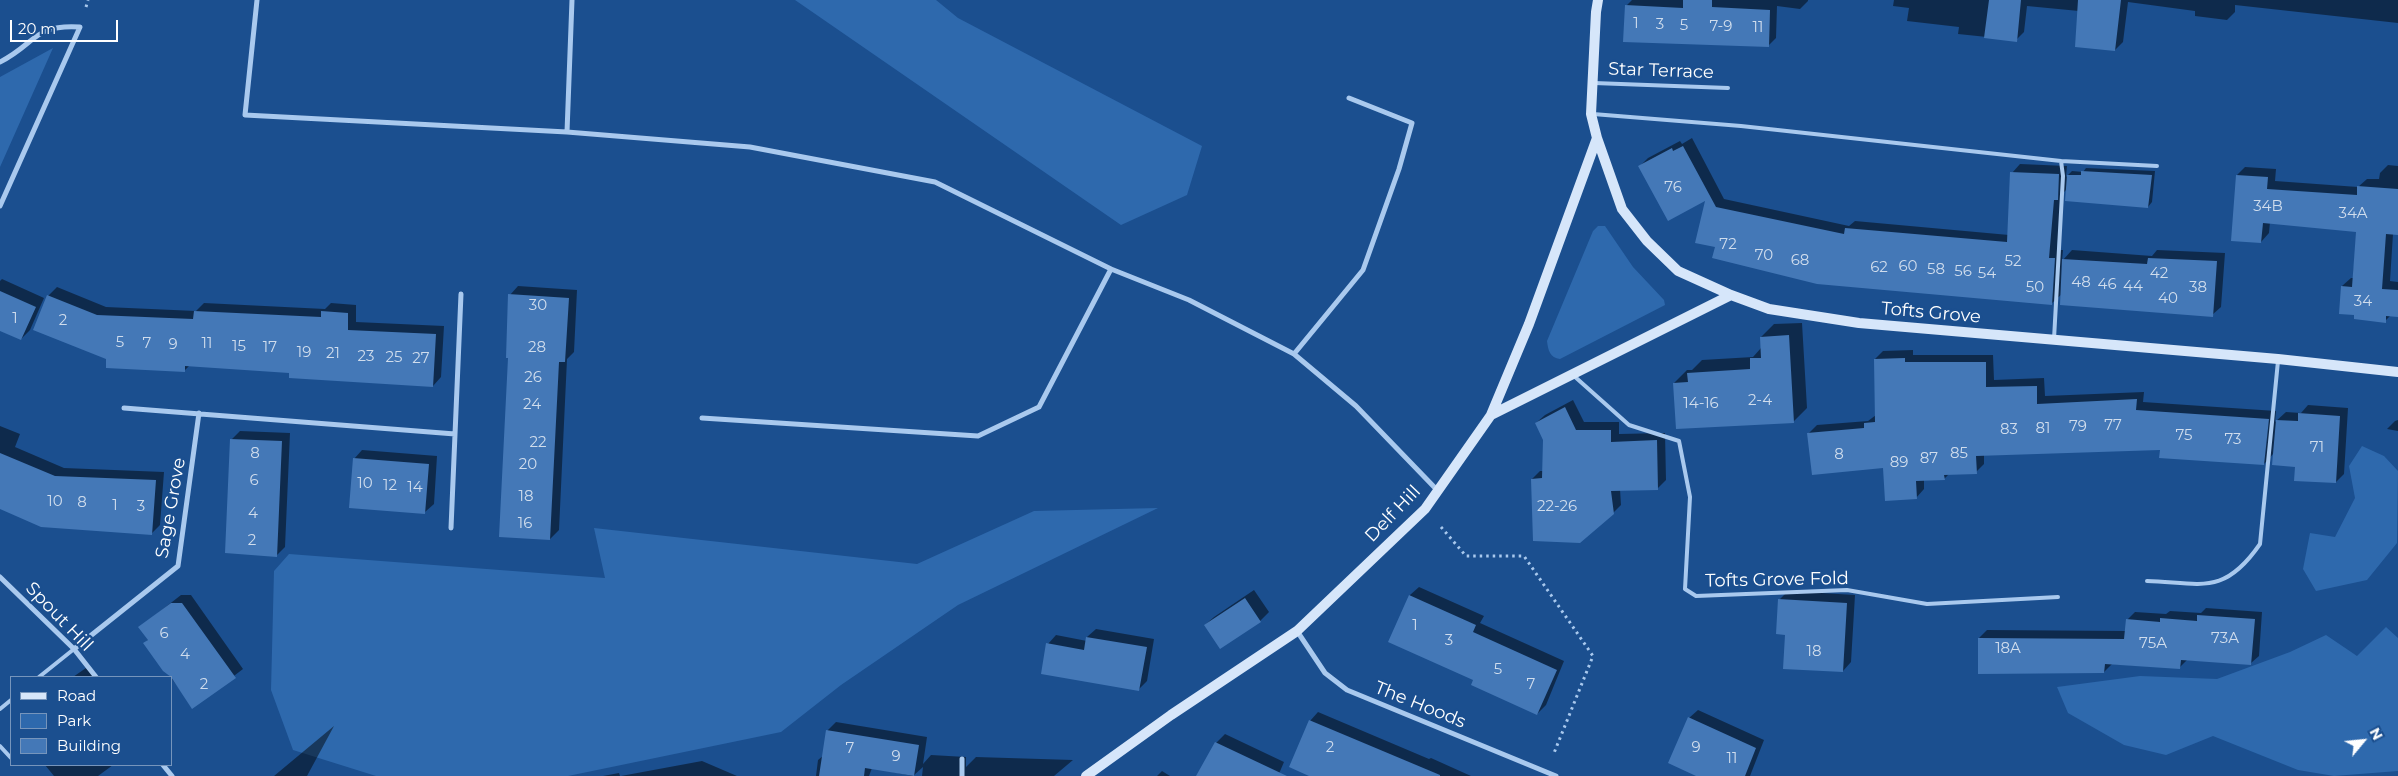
<!DOCTYPE html>
<html>
<head>
<meta charset="utf-8">
<style>
	body { margin:0 }
	#map { position:relative; width:2398px; height:776px; overflow:hidden; background:#1b4f8f; font-family:Montserrat,sans-serif }
	canvas { display:block }
	.legend { position:absolute; left:10px; top:676px; width:162px; height:90px; box-sizing:border-box; background:#1b4f8f; border:1px solid #7695bc; margin:0; padding:6px 9px; list-style:none; font-size:15px; color:#fff }
	.legend li { display:flex; align-items:center; gap:10px; height:25px }
	.legend b { width:25px; border:1px solid #7695bc }
	.north { position:absolute; left:2338px; top:716px; width:50px; height:50px; -webkit-text-stroke:4px #1b4f8f; paint-order:stroke; rotate:62deg; font-size:14px; font-weight:700; line-height:20px; text-align:center; color:#fff }
	.north::after { content:''; display:block; margin:auto; width:18px; height:22px; background:#fff; clip-path:polygon(50% 0,100% 100%,50% 72%,0 100%) }
	.scale { position:absolute; left:10px; top:20px; width:108px; height:22px; box-sizing:border-box; border:2px solid #fff; border-top:0; padding-left:6px; font-size:15px; line-height:18px; white-space:nowrap; color:#fff; -webkit-text-stroke:4px #1b4f8f; paint-order:stroke }
</style>
</head>
<body>
<div id="map">
<canvas width="2398" height="776"></canvas>
<ul class="legend">
<li><b style="height:6px;background:#d6e6fa"></b>Road</li>
<li><b style="height:14px;background:#2e69ad"></b>Park</li>
<li><b style="height:14px;background:#4478b7"></b>Building</li>
</ul>
<div class="north">N</div>
<div class="scale">20 m</div>
</div>
<script>
const g = document.querySelector('canvas').getContext('2d');
g.lineJoin = 'round';
function fillPath(path, color) {
  g.fillStyle = color;
  g.fill(path, 'evenodd');
}
function trace(path, color, width, dash) {
  g.strokeStyle = color;
  g.lineWidth = width;
  g.lineCap = dash ? 'butt' : 'round';
  g.setLineDash(dash || []);
  g.stroke(path);
}
function drawText(font, color, halo, rows, align = 'center') {
  g.font = font + ' Montserrat,sans-serif';
  g.lineWidth = 4.5;
  g.setLineDash([]);
  g.textBaseline = 'middle';
  g.strokeStyle = halo;
  g.fillStyle = color;
  for (const [text, x, y, turn = 0] of rows) {
    g.save();
    g.translate(x, y);
    g.rotate((+turn || 0) * Math.PI / 180);
    g.textAlign = isNaN(turn) ? turn : align;
    if (halo) g.strokeText(text, 0, 0);
    g.fillText(text, 0, 0);
    g.restore();
  }
}
const green = new Path2D(`
	M 795,0 L 936,0 L 958,18 L 1202,146 L 1187,195 L 1121,225 Z
	M 53,48 L 0,167 L 0,77 Z
	M 1598,226 L 1605,226 L 1633,267 L 1664,300 L 1665,305 L 1560,359 C 1550,358 1548,350 1547,341 L 1593,231 Z
	M 2362,446 L 2384,456 L 2398,471 L 2397,543 L 2367,580 L 2316,591 L 2303,569 L 2310,533 L 2335,537 L 2355,498 L 2349,466 Z
	M 1158,508 L 958,605 L 841,685 L 781,732 L 568,776 L 376,776 L 293,750 L 271,690 L 274,571 L 289,554 L 605,578 L 594,528 L 917,564 L 1034,511 Z
	M 2386,627 L 2398,638 L 2398,771 L 2334,776 L 2298,770 L 2213,736 L 2166,755 L 2124,745 L 2068,713 L 2057,687 L 2140,676 L 2217,679 L 2290,652 L 2326,635 L 2357,656 Z`);
const shadow = new Path2D(`
	M 1632,0 L 1808,0 L 1808,1 L 1800,9 L 1777,6 L 1776,38 L 1768,46 L 1626,6 Z
	M 1894,0 L 2398,0 L 2398,23 L 2235,5 L 2235,12 L 2227,20 L 2195,16 L 2195,11 L 2128,2 L 2123,42 L 2115,50 L 2079,11 L 2027,6 L 2024,32 L 2016,40 L 1958,34 L 1959,27 L 1907,21 L 1909,8 L 1893,6 Z
	M 1692,138 L 1724,199 L 1849,226 L 1855,221 L 2009,235 L 2012,173 L 2020,164 L 2067,166 L 2066,177 L 2072,171 L 2083,172 L 2086,168 L 2155,171 L 2152,202 L 2148,207 L 2067,189 L 2062,194 L 2057,250 L 2063,250 L 2062,261 L 2072,250 L 2152,256 L 2157,250 L 2225,253 L 2221,307 L 2212,315 L 2062,294 L 2052,303 L 1717,246 L 1707,199 L 1640,166 L 1648,158 L 1680,141 L 1682,144 Z
	M 2388,165 L 2398,166 L 2398,234 L 2393,234 L 2390,281 L 2398,282 L 2398,316 L 2391,315 L 2385,321 L 2355,313 L 2342,286 L 2351,278 L 2353,278 L 2357,231 L 2270,222 L 2269,233 L 2261,242 L 2237,175 L 2245,167 L 2276,169 L 2275,181 L 2358,187 L 2367,179 L 2379,179 L 2380,173 Z
	M 2,279 L 44,298 L 30,330 L 21,339 L 0,329 L 0,281 Z
	M 518,286 L 577,290 L 574,352 L 567,359 L 559,530 L 550,539 L 509,357 L 510,295 Z
	M 57,287 L 106,307 L 196,311 L 204,303 L 325,309 L 331,303 L 356,305 L 356,322 L 444,326 L 441,377 L 433,386 L 291,372 L 190,365 L 184,371 L 108,359 L 48,296 Z
	M 1802,323 L 1807,408 L 1794,421 L 1677,427 L 1674,383 L 1687,370 L 1692,370 L 1702,360 L 1753,357 L 1761,348 L 1761,337 L 1774,324 Z
	M 1913,350 L 1913,355 L 1993,355 L 1994,380 L 2044,378 L 2045,396 L 2144,392 L 2143,402 L 2276,411 L 2275,422 L 2286,412 L 2301,413 L 2308,405 L 2348,408 L 2344,474 L 2336,482 L 2297,466 L 2274,453 L 2264,464 L 2161,449 L 1984,454 L 1984,464 L 1976,472 L 1949,474 L 1944,479 L 1924,480 L 1924,489 L 1916,498 L 1884,467 L 1809,433 L 1817,425 L 1868,421 L 1876,415 L 1875,359 L 1883,351 Z
	M 1573,400 L 1584,422 L 1619,422 L 1619,434 L 1665,433 L 1666,480 L 1658,488 L 1620,489 L 1621,505 L 1613,513 L 1532,479 L 1540,471 L 1544,471 L 1544,440 L 1536,423 L 1545,415 Z
	M 2398,420 L 2398,431 L 2387,429 L 2395,421 Z
	M 0,426 L 20,434 L 15,447 L 64,468 L 164,472 L 160,525 L 151,534 L 0,507 Z
	M 240,431 L 290,433 L 285,547 L 277,555 L 231,440 Z
	M 362,450 L 437,456 L 434,504 L 425,512 L 354,459 Z
	M 1419,587 L 1484,616 L 1480,623 L 1564,661 L 1546,705 L 1537,714 L 1475,679 L 1390,641 L 1410,595 Z
	M 1254,590 L 1269,612 L 1260,621 L 1220,647 L 1205,625 L 1214,617 Z
	M 1788,591 L 1855,595 L 1851,662 L 1843,671 L 1786,633 L 1779,600 Z
	M 181,595 L 191,595 L 243,669 L 193,707 L 145,643 L 149,639 L 140,627 Z
	M 2206,608 L 2262,612 L 2259,656 L 2251,663 L 2187,660 L 2179,668 L 2112,664 L 2104,672 L 1979,638 L 1987,630 L 2126,631 L 2127,620 L 2135,612 L 2166,614 L 2170,611 L 2201,613 Z
	M 1096,629 L 1154,639 L 1147,681 L 1138,690 L 1048,644 L 1056,635 L 1087,641 L 1087,637 Z
	M 86,668 L 94,677 L 73,677 Z
	M 1698,710 L 1764,740 L 1750,776 L 1701,776 L 1689,718 Z
	M 1318,712 L 1429,759 L 1431,758 L 1471,776 L 1312,776 L 1310,721 Z
	M 836,722 L 927,737 L 923,764 L 931,755 L 966,757 L 966,767 L 976,757 L 1073,760 L 1054,776 L 922,776 L 923,767 L 913,776 L 872,768 L 869,776 L 816,776 L 818,760 L 824,755 L 828,730 Z
	M 334,726 L 307,776 L 274,776 Z
	M 1225,734 L 1284,762 L 1278,776 L 1197,776 L 1216,743 Z
	M 702,761 L 737,776 L 621,776 Z
	M 45,765 L 113,765 L 98,776 L 54,776 Z
	M 1162,771 L 1170,776 L 1157,776 Z
	M 619,773 L 620,776 L 603,776 Z`);
const building = new Path2D(`
	M 1683,0 L 1712,0 L 1712,7 L 1770,10 L 1769,47 L 1623,42 L 1625,5 L 1683,8 Z
	M 1989,0 L 2021,0 L 2017,42 L 1984,38 Z
	M 2078,0 L 2121,0 L 2115,51 L 2075,47 Z
	M 1683,146 L 1716,207 L 1844,234 L 1845,228 L 2007,242 L 2010,172 L 2059,174 L 2058,200 L 2054,200 L 2049,258 L 2055,258 L 2052,305 L 1817,284 L 1712,258 L 1715,247 L 1695,243 L 1705,201 L 1668,221 L 1638,166 L 1672,148 L 1673,151 Z
	M 2081,171 L 2152,175 L 2148,208 L 2065,201 L 2067,175 L 2081,175 Z
	M 2236,175 L 2268,177 L 2267,189 L 2357,195 L 2357,186 L 2398,189 L 2398,235 L 2386,234 L 2382,289 L 2398,290 L 2398,317 L 2386,316 L 2386,323 L 2354,319 L 2354,315 L 2339,314 L 2341,286 L 2352,287 L 2356,232 L 2263,223 L 2261,243 L 2231,241 Z
	M 2148,258 L 2217,261 L 2213,317 L 2060,305 L 2062,259 L 2147,264 Z
	M 0,291 L 36,307 L 21,340 L 0,331 Z
	M 508,294 L 569,298 L 565,362 L 559,362 L 550,540 L 499,537 L 508,358 L 506,358 Z
	M 47,295 L 97,315 L 193,319 L 194,311 L 321,317 L 321,311 L 348,313 L 348,330 L 436,334 L 433,387 L 289,378 L 289,373 L 185,366 L 185,372 L 106,368 L 106,359 L 33,330 Z
	M 1789,335 L 1794,423 L 1676,429 L 1673,383 L 1688,382 L 1687,373 L 1750,369 L 1750,358 L 1761,358 L 1760,337 Z
	M 1905,358 L 1905,362 L 1986,362 L 1986,387 L 2037,386 L 2037,404 L 2137,399 L 2136,410 L 2269,419 L 2264,465 L 2159,458 L 2160,450 L 1976,456 L 1977,474 L 1944,475 L 1945,480 L 1916,481 L 1917,499 L 1885,501 L 1883,468 L 1812,475 L 1807,433 L 1864,428 L 1864,423 L 1875,422 L 1874,359 Z
	M 1565,407 L 1576,430 L 1611,430 L 1611,442 L 1657,440 L 1658,490 L 1611,491 L 1614,514 L 1580,543 L 1533,541 L 1531,479 L 1542,478 L 1543,440 L 1535,423 Z
	M 2298,413 L 2340,416 L 2336,483 L 2294,481 L 2295,467 L 2272,465 L 2276,420 L 2298,421 Z
	M 230,439 L 282,441 L 277,557 L 225,553 Z
	M 0,453 L 55,476 L 156,480 L 152,535 L 41,527 L 0,509 Z
	M 353,458 L 429,464 L 425,514 L 349,508 Z
	M 1409,595 L 1476,625 L 1473,632 L 1557,670 L 1537,715 L 1471,685 L 1473,680 L 1388,642 Z
	M 1245,598 L 1261,622 L 1220,649 L 1204,625 Z
	M 1778,599 L 1847,603 L 1843,672 L 1783,669 L 1785,635 L 1776,634 Z
	M 171,603 L 182,603 L 236,678 L 192,709 L 171,677 L 163,671 L 143,643 L 148,640 L 138,627 Z
	M 2197,615 L 2255,619 L 2251,665 L 2181,660 L 2180,669 L 2105,664 L 2104,673 L 1978,674 L 1978,638 L 2124,639 L 2126,619 L 2160,622 L 2160,618 L 2197,621 Z
	M 1086,637 L 1147,647 L 1139,691 L 1041,674 L 1046,643 L 1084,650 Z
	M 1688,717 L 1756,748 L 1745,776 L 1696,776 L 1668,763 Z
	M 1309,720 L 1440,775 L 1440,776 L 1309,776 L 1289,767 Z
	M 826,730 L 919,745 L 914,776 L 865,768 L 864,776 L 819,776 Z
	M 1215,742 L 1287,776 L 1196,776 Z`);
const path = new Path2D(`
	M 86,7 L 88,0
	M 1441,527 L 1466,556 L 1524,556 L 1593,656 L 1554,753`);
const lane = new Path2D(`
	M 1594,83 L 1728,88
	M 1593,114 L 1741,126 L 2061,161 L 2063,176 L 2054,339
	M 2061,161 L 2157,166
	M 1574,376 L 1629,425 L 1679,441 L 1690,497 L 1685,589 L 1696,596 L 1847,590 L 1927,604 L 2058,597
	M 2147,581 C 2202,583 2224,596 2260,544 L 2278,361
	M 39,677 L 74,649
	M 0,709 L 11,700
	M 0,746 L 11,758`);
const street = new Path2D(`
	M 257,0 L 245,115 L 567,132 L 750,147 L 935,182 L 1111,269 L 1189,300 L 1294,354 L 1356,406 L 1438,491
	M 0,62 C 36,44 33,24 80,27 L 0,206
	M 567,132 L 572,0
	M 1294,354 L 1363,270 L 1399,169 L 1412,123 L 1349,98
	M 124,408 L 455,434
	M 702,418 L 978,436 L 1039,407 L 1111,269
	M 451,528 L 461,294
	M 0,577 L 74,649 L 96,677
	M 1297,631 L 1325,673 L 1347,690 L 1556,776
	M 74,649 L 178,566 L 199,413
	M 163,765 L 172,776
	M 962,776 L 962,759`);
const secondary = new Path2D(`
	M 1598,0 L 1596,12 L 1591,114 L 1597,138 L 1622,209 L 1647,241 L 1678,271 L 1731,295 L 1769,309 L 1859,323 L 2278,359 L 2398,372
	M 1491,415 L 1731,295
	M 1086,776 L 1171,715 L 1297,631 L 1425,509 L 1491,415 L 1529,324 L 1597,138`);
const numberNames = [
	["1",1636,24],
	["3",1660,25],
	["5",1684,26],
	["7-9",1721,27],
	["11",1758,28],
	["76",1673,188],
	["34B",2268,207],
	["34A",2353,214],
	["72",1728,245],
	["70",1764,256],
	["68",1800,261],
	["52",2013,262],
	["60",1908,267],
	["62",1879,268],
	["58",1936,270],
	["56",1963,272],
	["54",1987,274],
	["42",2159,274],
	["48",2081,283],
	["46",2107,285],
	["44",2133,287],
	["50",2035,288],
	["38",2198,288],
	["40",2168,299],
	["34",2363,302],
	["30",538,306],
	["1",15,319],
	["2",63,321],
	["5",120,343],
	["7",147,344],
	["11",207,344],
	["9",173,345],
	["15",239,347],
	["17",270,348],
	["28",537,348],
	["19",304,353],
	["21",333,354],
	["23",366,357],
	["25",394,358],
	["27",421,359],
	["26",533,378],
	["2-4",1760,401],
	["14-16",1701,404],
	["24",532,405],
	["77",2113,426],
	["79",2078,427],
	["81",2043,429],
	["83",2009,430],
	["75",2184,436],
	["73",2233,440],
	["22",538,443],
	["71",2317,448],
	["8",255,454],
	["85",1959,454],
	["8",1839,455],
	["87",1929,459],
	["89",1899,463],
	["20",528,465],
	["6",254,481],
	["10",365,484],
	["12",390,486],
	["14",415,488],
	["18",526,497],
	["10",55,502],
	["8",82,503],
	["1",115,506],
	["3",141,507],
	["22-26",1557,507],
	["4",253,514],
	["16",525,524],
	["2",252,541],
	["1",1415,626],
	["6",164,634],
	["73A",2225,639],
	["3",1449,641],
	["75A",2153,644],
	["18A",2008,649],
	["18",1814,652],
	["4",185,655],
	["5",1498,670],
	["2",204,685],
	["7",1531,685],
	["2",1330,748],
	["9",1696,748],
	["7",850,749],
	["9",896,757],
	["11",1732,759]
];
const streetNames = [
	["Star Terrace",1661,71,2],
	["Tofts Grove",1931,313,5],
	["Sage Grove",171,508,-80],
	["Delf Hill",1393,514,-46],
	["Tofts Grove Fold",1777,580,-1],
	["Spout Hill",59,617,46],
	["The Hoods",1420,705,22]
];
fillPath(green, '#2e69ad');
fillPath(shadow, '#0007');
fillPath(building, '#4478b7');
trace(path, '#a9c9ee', 3, [2.5, 4]);
trace(lane, '#a9c9ee', 4);
trace(street, '#a9c9ee', 5);
trace(secondary, '#d6e6fa', 10);
drawText('15px', '#d0dded', null, numberNames);
drawText('18px', '#fff', '#1b4f8f', streetNames);
</script>
</body>
</html>
